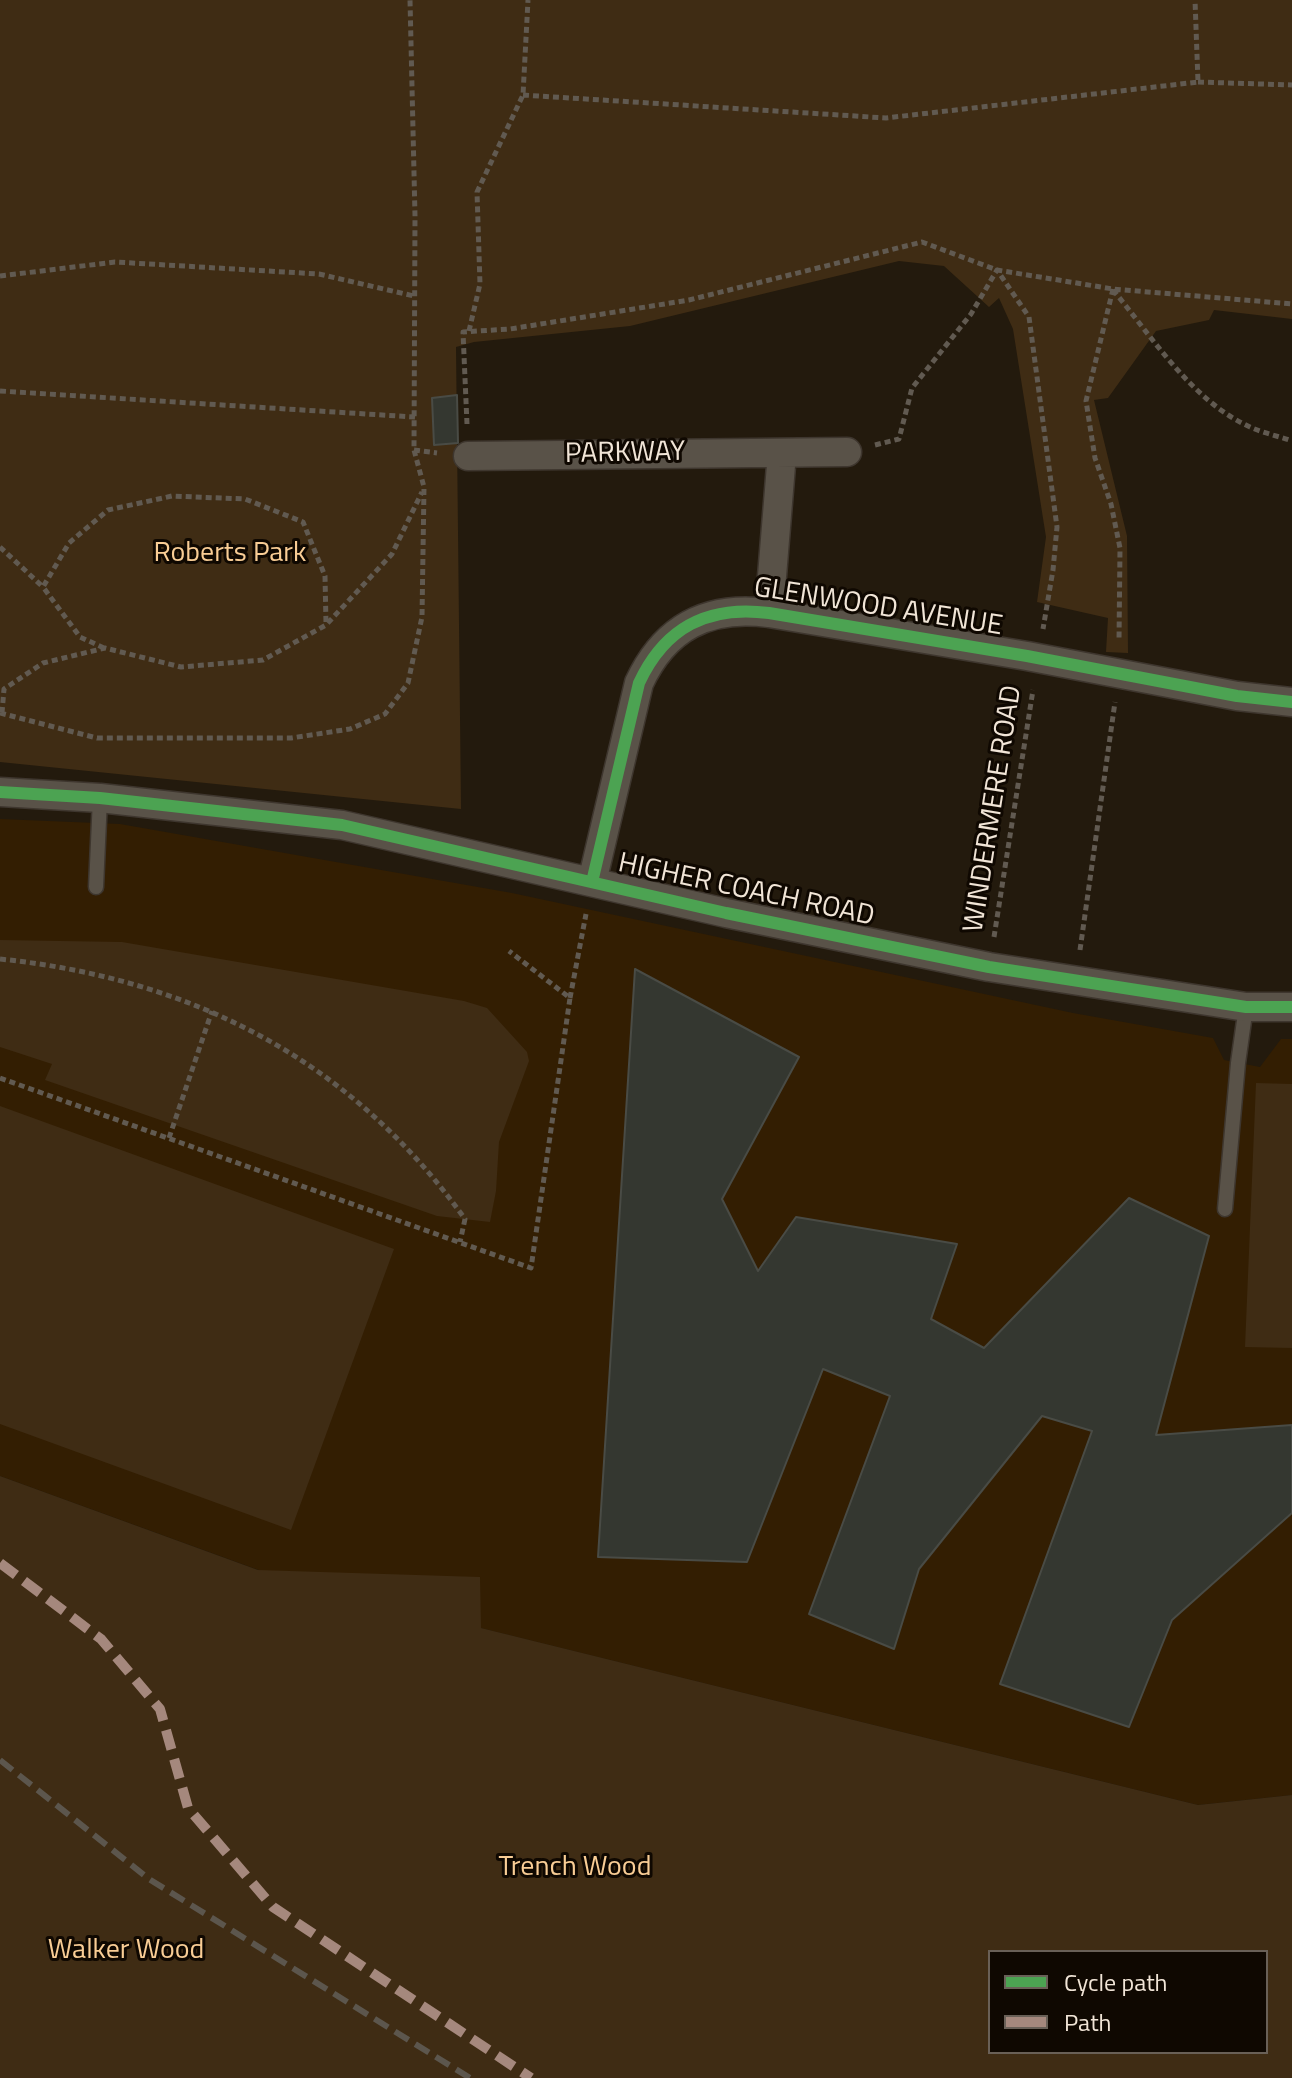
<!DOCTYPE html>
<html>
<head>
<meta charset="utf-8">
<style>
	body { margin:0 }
	#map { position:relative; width:1292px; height:2078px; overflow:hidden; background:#231a0d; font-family:"Titillium Web",sans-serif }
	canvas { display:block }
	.legend { position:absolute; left:988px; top:1950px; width:280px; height:104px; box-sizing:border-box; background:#0f0801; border:2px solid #696057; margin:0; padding:10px 14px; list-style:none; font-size:24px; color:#f1e5d7 }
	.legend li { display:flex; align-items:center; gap:16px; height:40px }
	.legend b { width:40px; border:2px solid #696057 }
</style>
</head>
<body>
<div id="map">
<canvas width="1292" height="2078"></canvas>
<ul class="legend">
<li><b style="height:10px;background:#4ca352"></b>Cycle path</li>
<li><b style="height:10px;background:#a5887d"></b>Path</li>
</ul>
</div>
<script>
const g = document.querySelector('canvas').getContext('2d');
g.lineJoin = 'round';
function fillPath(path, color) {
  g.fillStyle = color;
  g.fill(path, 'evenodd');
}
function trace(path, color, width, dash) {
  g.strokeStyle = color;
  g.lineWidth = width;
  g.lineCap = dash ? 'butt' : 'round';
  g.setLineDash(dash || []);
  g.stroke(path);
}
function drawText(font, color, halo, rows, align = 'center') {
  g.font = font + ' "Titillium Web",sans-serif';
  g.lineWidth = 6;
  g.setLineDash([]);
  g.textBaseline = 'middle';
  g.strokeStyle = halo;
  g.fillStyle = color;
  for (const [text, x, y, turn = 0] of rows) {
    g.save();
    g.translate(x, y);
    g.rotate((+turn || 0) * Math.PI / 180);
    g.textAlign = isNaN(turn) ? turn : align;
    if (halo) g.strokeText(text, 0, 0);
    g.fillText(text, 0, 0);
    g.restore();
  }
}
const built = new Path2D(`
	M 0,819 L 120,824 L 512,893 L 1073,1013 L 1213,1038 L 1224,1060 L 1260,1067 L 1281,1039 L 1292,1039 L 1292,1795 L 1198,1805 L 286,1580 L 0,1476 Z`);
const green = new Path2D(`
	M 0,0 L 1292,0 L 1292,319 L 1214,310 L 1209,320 L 1156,331 L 1108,398 L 1094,400 L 1127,536 L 1128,653 L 1106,652 L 1108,618 L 1037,602 L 1046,537 L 1013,329 L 999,298 L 989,307 L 944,266 L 899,261 L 630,326 L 474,342 L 456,347 L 461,809 L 0,762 Z
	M 0,940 L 122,942 L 464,1001 L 487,1008 L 527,1052 L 529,1061 L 499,1142 L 496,1191 L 490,1222 L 437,1216 L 45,1080 L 52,1064 L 0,1047 Z
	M 1256,1083 L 1292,1084 L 1292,1348 L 1245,1347 Z
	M 0,1106 L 394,1249 L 291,1530 L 0,1424 Z
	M 0,1476 L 258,1570 L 480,1577 L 481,1628 L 1198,1805 L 1292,1795 L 1292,2078 L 0,2078 ZM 990,1952 L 1266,1952 L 1266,2052 L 990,2052 Z`);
const building = new Path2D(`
	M 457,395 L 458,443 L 434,445 L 432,398 Z
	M 635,969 L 799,1057 L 722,1199 L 758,1271 L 796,1217 L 957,1244 L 931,1319 L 984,1348 L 1129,1198 L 1209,1236 L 1156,1435 L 1292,1425 L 1292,1513 L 1172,1620 L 1129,1727 L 1000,1684 L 1092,1431 L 1042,1416 L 919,1569 L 894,1649 L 809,1614 L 890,1396 L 823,1369 L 747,1562 L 598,1557 Z`);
const path = new Path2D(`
	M 1198,82 L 1292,85
	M 523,95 L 886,118 L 1198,82 L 1195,0
	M 0,276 L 115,262 L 319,274 L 414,296
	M 1113,289 L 1086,401 L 1095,458 L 1111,504 L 1120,548 L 1119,641
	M 1113,290 C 1153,338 1192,401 1250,427 C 1263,433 1278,436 1292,441
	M 469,331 L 480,284 L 477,192 L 523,95 L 528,0
	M 0,391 L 415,417
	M 467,424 L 463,332 L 510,329 L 689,300 L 922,242 L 997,270 L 1113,289 L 1292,304
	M 875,445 L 899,439 L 912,388 L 971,314 L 997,270 L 1029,317 L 1057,527 L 1053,570 L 1043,629
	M 414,450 L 437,453
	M 0,547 L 43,587
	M 104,648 L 80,637 L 43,587 L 69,543 L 108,510 L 172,496 L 245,499 L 303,522 L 325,576 L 326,624
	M 0,713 L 97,738 L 291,738 L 350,729 L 385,714 L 408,683 L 422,617 L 424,487 L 414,450 L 415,216 L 410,0
	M 2,713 L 4,689 L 43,663 L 105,648 L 181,667 L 263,660 L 326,625 L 392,554 L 422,492
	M 994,937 L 1033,690
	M 1080,950 L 1115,702
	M 0,959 C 193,979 351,1060 465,1219 L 460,1242
	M 570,998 L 586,914
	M 0,1078 L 531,1268 L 570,998 L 509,951
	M 169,1138 L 212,1011`);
const lane = new Path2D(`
	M 96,887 L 100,798
	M 1225,1209 L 1238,1063 L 1246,1007`);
const street = new Path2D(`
	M 468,456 L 847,452
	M 769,613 L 782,453
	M 0,792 L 100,798 L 342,825 L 726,913 L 989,967 L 1246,1007 L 1292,1007
	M 592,882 L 639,683 C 665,627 708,605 769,613 L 1027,656 L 1237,696 L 1292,702`);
const rail = new Path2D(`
	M 0,1760 L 149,1879 L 470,2078`);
const quiet = new Path2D(`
	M 0,1563 L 101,1639 L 160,1709 L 188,1808 L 273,1907 L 531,2078`);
const cycleway = new Path2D(`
	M 0,792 L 100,798 L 342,825 L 726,913 L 989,967 L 1246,1007 L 1292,1007
	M 592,882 L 639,683 C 665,627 708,605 769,613 L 1027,656 L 1237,696 L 1292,702`);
const streetNames = [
	["PARKWAY",625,454,-1],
	["GLENWOOD AVENUE",878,608,9],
	["WINDERMERE ROAD",994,809,-81],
	["HIGHER COACH ROAD",746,891,12]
];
const parkNames = [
	["Roberts Park",230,554],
	["Trench Wood",575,1868],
	["Walker Wood",126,1951]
];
fillPath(built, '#331e02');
fillPath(green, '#3f2c14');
fillPath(building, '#343730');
trace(building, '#494b45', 2);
trace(lane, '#3e362e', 17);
trace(street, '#3e362e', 31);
trace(path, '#615a51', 5, [6, 4]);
trace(lane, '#595248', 14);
trace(street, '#595248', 28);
trace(rail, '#5c564d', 6, [16, 8]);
trace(quiet, '#a5887d', 10, [20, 10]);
trace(cycleway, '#4ca352', 12);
drawText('28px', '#f1e5d7', '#0f0801', streetNames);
drawText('28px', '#f9cd95', '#0f0801', parkNames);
</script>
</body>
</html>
